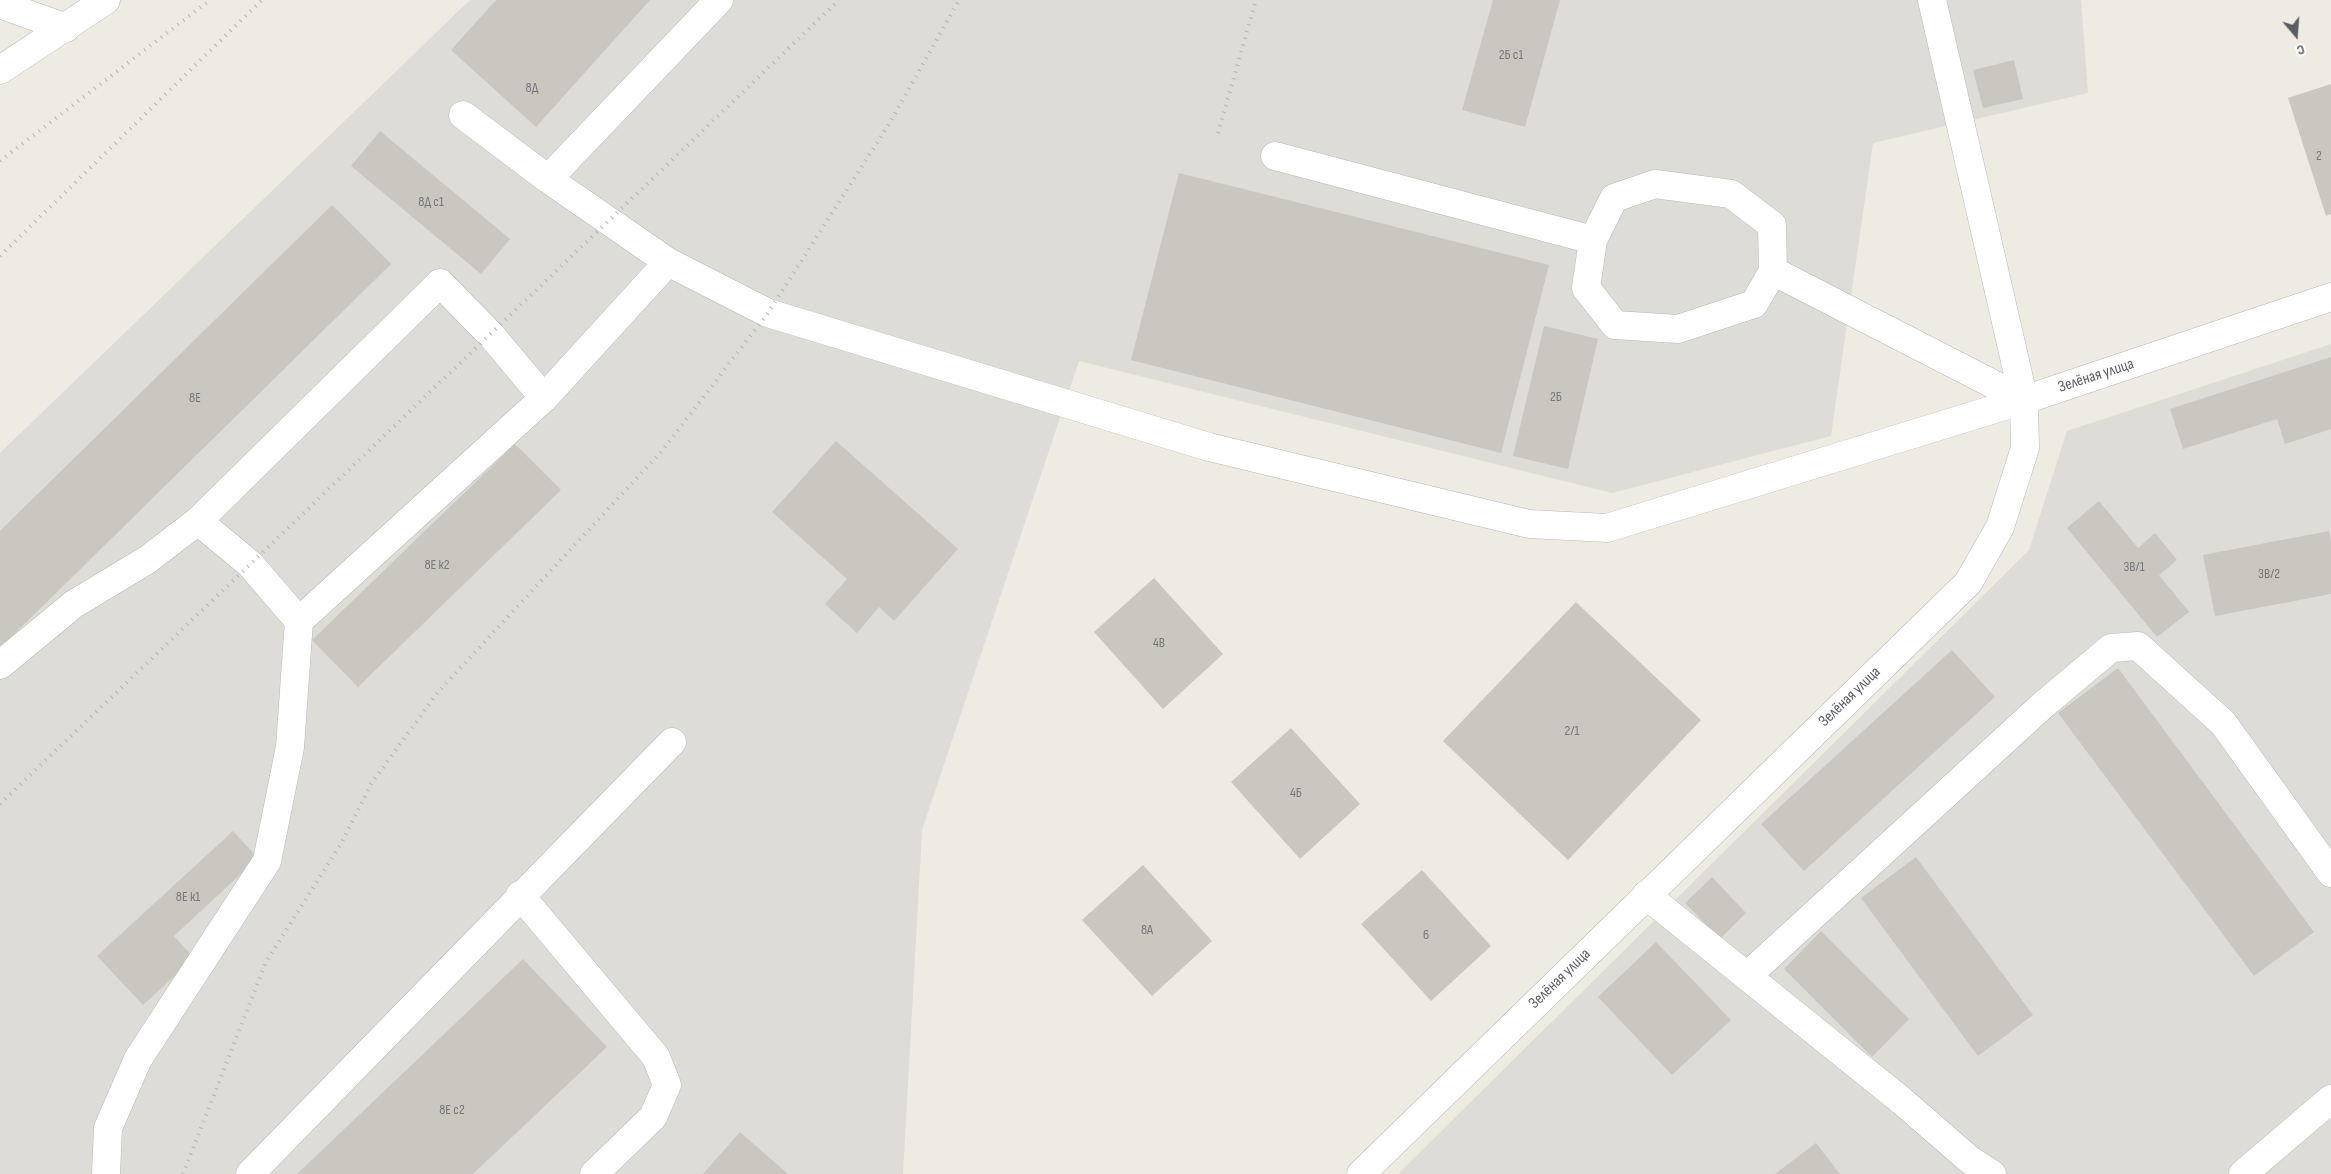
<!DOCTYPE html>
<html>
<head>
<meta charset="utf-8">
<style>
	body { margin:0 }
	#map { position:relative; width:2331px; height:1174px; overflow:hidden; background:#edebe2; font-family:"Sofia Sans Condensed",sans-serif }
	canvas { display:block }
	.north { position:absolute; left:2271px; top:10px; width:50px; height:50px; -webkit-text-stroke:4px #fff; paint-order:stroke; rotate:162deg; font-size:14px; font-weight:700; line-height:20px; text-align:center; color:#5a5e63 }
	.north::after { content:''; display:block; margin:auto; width:18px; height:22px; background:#5a5e63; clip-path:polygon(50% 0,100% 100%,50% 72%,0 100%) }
</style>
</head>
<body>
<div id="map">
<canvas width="2331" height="1174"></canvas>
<div class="north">С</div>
</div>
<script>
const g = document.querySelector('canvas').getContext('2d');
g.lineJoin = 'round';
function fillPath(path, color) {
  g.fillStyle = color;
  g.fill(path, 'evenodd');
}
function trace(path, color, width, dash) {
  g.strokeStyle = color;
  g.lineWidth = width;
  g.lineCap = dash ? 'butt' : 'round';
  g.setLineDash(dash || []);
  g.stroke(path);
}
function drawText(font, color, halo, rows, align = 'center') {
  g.font = font + ' "Sofia Sans Condensed",sans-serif';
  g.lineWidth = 5;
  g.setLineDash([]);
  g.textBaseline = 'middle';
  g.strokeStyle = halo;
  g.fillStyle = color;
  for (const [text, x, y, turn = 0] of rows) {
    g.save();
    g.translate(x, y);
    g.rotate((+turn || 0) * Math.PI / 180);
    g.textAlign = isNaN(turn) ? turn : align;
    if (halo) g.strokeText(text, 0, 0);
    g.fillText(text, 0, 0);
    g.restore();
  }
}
const industrial = new Path2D(`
	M 470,0 L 2081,0 L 2088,93 L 1873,143 L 1831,436 L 1612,493 L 1079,361 L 922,830 L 903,1174 L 0,1174 L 0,453 Z
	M 2331,344 L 2331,1174 L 1398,1174 L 2029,550 L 2067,431 Z`);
const building = new Path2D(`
	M 496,0 L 650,0 L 536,127 L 451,50 Z
	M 1493,0 L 1560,0 L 1525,127 L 1462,110 Z
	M 2014,60 L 2023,99 L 1983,108 L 1973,70 Z
	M 2331,84 L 2331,214 L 2326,216 L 2288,98 Z
	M 380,131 L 510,239 L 481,274 L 351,166 Z
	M 1179,173 L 1549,265 L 1501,453 L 1131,360 Z
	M 332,205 L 391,264 L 0,648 L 0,531 Z
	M 1544,326 L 1598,339 L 1568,469 L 1513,456 Z
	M 2331,357 L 2331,429 L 2285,444 L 2277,419 L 2183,449 L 2170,409 Z
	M 836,441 L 958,549 L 894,621 L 879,607 L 857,633 L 825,604 L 847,579 L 772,512 Z
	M 515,444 L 561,490 L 358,687 L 312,640 Z
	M 2099,501 L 2138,548 L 2155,533 L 2177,560 L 2159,575 L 2189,612 L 2157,637 L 2067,528 Z
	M 2329,531 L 2331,543 L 2331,594 L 2215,616 L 2203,555 Z
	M 1154,578 L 1223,654 L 1163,709 L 1094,632 Z
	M 1576,602 L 1701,720 L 1568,860 L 1443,741 Z
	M 1952,650 L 1995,697 L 1804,871 L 1761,824 Z
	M 2118,668 L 2314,932 L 2254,976 L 2058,713 Z
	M 1291,728 L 1360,804 L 1300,859 L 1231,782 Z
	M 233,831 L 258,858 L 174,936 L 194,958 L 143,1005 L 97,956 Z
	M 1916,857 L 2033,1015 L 1978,1056 L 1861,898 Z
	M 1143,865 L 1212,941 L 1152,996 L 1082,920 Z
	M 1422,870 L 1491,946 L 1431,1001 L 1361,924 Z
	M 1712,877 L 1746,913 L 1720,939 L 1685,903 Z
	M 1821,931 L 1909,1019 L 1872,1057 L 1784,969 Z
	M 1656,942 L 1731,1020 L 1672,1075 L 1598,997 Z
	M 523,959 L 607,1047 L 473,1174 L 297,1174 Z
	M 740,1132 L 788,1174 L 703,1174 Z
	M 1816,1143 L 1840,1174 L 1775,1174 Z`);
const minor = new Path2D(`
	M 1932,0 L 2024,400
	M 0,4 L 66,28
	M 0,70 L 106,0
	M 463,115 L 548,179 L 668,262 L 768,313 L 1209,447 L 1529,524 L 1607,528 L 2024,400
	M 1275,156 L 1593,240
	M 548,179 L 719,0
	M 1773,271 L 1754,304 L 1678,329 L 1615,325 L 1586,288 L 1593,240 L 1614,198 L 1655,184 L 1731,194 L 1772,225 L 1773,271 L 2024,400
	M 299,621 L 544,398
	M 0,665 L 74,604 L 147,560 L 198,521 L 440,283 L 491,335 L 544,398 L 668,262
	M 520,895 L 656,1057 L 667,1085 L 653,1117 L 594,1174
	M 1646,895 L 1902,1101 L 1970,1160 L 1992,1174
	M 1747,976 L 2043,705 L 2111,648 L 2138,646 L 2223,723 L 2331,873
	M 106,1174 L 108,1128 L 138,1059 L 267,861 L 290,747 L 299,621 L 250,564 L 198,521
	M 250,1174 L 672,742
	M 1361,1174 L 1968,583 L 2000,527 L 2025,448 L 2024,400 L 2331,297
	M 2243,1174 L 2331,1099`);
const rail = new Path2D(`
	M 1218,133 L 1256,0
	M 0,161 L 210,0
	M 0,256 L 262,0
	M 0,804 L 839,0
	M 183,1174 L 266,962 L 342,842 L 371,784 L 438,692 L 662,451 L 768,313 L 889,124 L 959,0`);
const numberNames = [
	["2Б с1",1511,55],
	["8Д",532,88],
	["2",2319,156],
	["8Д с1",431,202],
	["2Б",1556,397],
	["8Е",195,398],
	["8Е к2",437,565],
	["3В/1",2134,567],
	["3В/2",2269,574],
	["4В",1159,643],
	["2/1",1572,731],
	["4Б",1296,793],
	["8Е к1",188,897],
	["8А",1147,930],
	["6",1426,935],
	["8Е с2",452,1110]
];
const streetNames = [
	["Зелёная улица",2096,376,-18],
	["Зелёная улица",1850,697,-44],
	["Зелёная улица",1560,979,-44]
];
fillPath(industrial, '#dedcd6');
fillPath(building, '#cac7c1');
trace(minor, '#b5b8bc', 29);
trace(minor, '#fff', 28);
trace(rail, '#b3b4b4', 4, [1, 6]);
drawText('14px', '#76787a', null, numberNames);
drawText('16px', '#5a5e63', '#fff', streetNames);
</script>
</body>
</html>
